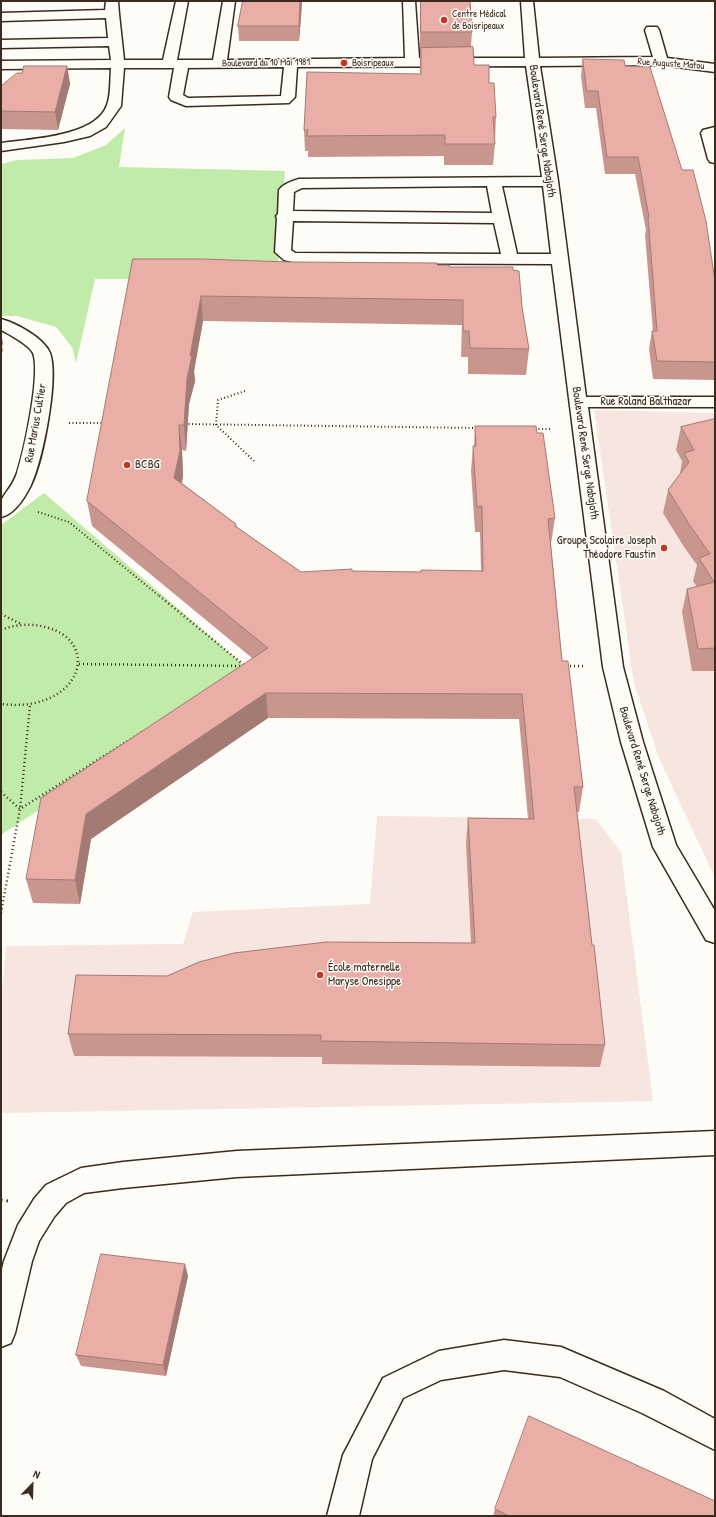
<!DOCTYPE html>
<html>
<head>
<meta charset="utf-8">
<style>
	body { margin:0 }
	#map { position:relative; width:716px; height:1517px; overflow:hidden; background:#fdfcf7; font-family:"Patrick Hand",sans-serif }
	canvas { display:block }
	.frame { position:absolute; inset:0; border:2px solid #3b2a1e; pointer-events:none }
	.north { position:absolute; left:12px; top:1465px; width:40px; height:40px; -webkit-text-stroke:3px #fdfcf7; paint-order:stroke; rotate:23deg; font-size:11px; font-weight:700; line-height:16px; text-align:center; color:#3b2a1e }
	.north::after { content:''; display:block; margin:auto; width:14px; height:18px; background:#3b2a1e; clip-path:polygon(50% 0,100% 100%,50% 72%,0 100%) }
</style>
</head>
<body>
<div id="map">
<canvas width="716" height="1517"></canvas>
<div class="frame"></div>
<div class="north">N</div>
</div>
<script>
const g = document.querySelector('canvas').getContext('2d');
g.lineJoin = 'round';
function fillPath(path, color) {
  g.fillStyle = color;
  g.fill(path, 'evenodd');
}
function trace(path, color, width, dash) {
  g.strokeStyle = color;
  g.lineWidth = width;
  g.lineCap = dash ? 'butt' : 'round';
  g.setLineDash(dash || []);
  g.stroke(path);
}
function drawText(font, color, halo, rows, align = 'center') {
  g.font = font + ' "Patrick Hand",sans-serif';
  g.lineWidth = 3;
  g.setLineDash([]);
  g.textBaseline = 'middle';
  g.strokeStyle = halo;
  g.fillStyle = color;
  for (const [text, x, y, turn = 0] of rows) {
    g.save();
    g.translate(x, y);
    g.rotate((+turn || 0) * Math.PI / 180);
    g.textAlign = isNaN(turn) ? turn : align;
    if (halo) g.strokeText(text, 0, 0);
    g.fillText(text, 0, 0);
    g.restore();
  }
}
const built = new Path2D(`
	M 594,410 L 715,413 L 715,878 L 659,758 L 634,683 Z
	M 377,816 L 596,819 L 621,852 L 653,1101 L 1,1113 L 1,1005 L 6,946 L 183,944 L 193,912 L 370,904 Z`);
const green = new Path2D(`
	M 125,128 L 119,167 L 285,171 L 277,279 L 95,279 L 76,363 L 72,347 L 56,327 L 17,316 L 1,316 L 1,164 L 17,160 L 73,158 L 106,145 Z
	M 44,493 L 253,673 L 2,834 L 1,525 Z`);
const pathFar2 = new Path2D(`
	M 245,391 L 218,400 L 216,425 L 254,461
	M 69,423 L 104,423
	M 185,424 L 478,428
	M 535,429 L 552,429
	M 38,512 L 69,522 L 158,595`);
const pathFar1 = new Path2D(`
	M 1,614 L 21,624
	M 1,630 C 16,624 33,623 49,628 C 88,640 86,680 52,697 C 36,705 18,706 1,704
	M 79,664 L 245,666 L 157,594
	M 566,666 L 583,666
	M 1,792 L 20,809 L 142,732
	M 1,913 L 20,809 L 30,705`);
const path = new Path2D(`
	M 1,1200 L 8,1201`);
const minor = new Path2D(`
	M 106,1 L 118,1 L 119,14 L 124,60 L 163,60 L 176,1 L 188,1 L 177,60 L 213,60 L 223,1 L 235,1 L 227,60 L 405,58 L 403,1 L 415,1 L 419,58 L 525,58 L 521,1 L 533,1 L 539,58 L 653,57 L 645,30 L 647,27 L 657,27 L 659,30 L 667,58 L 715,64 L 715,72 L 661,65 L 540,66 L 558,181 L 586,397 L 715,397 L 715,407 L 588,407 L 623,667 L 643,742 L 676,845 L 715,911 L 715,943 L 706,940 L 653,847 L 621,742 L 603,667 L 552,264 L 297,263 L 284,260 L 275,252 L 277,218 L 276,216 L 278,214 L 279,190 C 283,184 292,181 299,179 L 542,177 L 526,66 L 297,67 L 295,97 L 289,103 L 186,106 L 171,100 L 169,97 L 174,68 L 124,68 L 121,106 L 106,127 L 90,136 L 64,142 L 1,151 L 1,143 C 29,139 96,137 107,105 C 111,95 110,80 111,68 L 1,69 L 1,61 L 111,60 L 109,46 L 1,48 L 1,40 L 108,38 L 106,18 L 1,21 L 1,13 L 105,10 ZM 284,67 L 281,96 L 188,98 L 183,95 L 188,68 ZM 487,186 L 492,213 L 293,211 L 294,192 L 302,188 ZM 502,186 L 543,186 L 551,254 L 517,254 ZM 293,221 L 494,223 L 501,254 L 295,253 L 291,250 Z
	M 715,127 L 715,163 L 710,162 L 708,159 L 701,133 L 703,130 Z
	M 1,319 C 16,323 44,338 50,353 C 59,378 43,460 31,485 C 25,497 15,514 1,517 C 1,512 0,503 2,499 C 7,490 13,485 17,473 C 24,451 41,374 33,353 C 29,345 9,334 1,330 Z
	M 715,1131 L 715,1155 L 237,1177 L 123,1188 L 84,1193 L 66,1203 L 54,1217 L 39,1241 L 32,1261 L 15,1333 L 11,1343 L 1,1347 L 1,1273 L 4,1261 L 18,1225 L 34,1199 L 46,1185 L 81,1168 L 123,1162 L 237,1151 Z
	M 504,1340 L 561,1347 L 664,1391 L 715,1419 L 715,1450 L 642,1413 L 560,1377 L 504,1370 L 441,1380 L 403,1398 L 372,1459 L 359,1516 L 327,1516 L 343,1455 L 383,1378 L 439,1351 Z`);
const wall = new Path2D(`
	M 243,1 L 302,1 L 301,17 L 299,41 L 239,41 L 238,26 Z
	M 420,1 L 470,1 L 472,32 L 471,47 L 474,65 L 489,83 L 496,117 L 495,138 L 494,138 L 495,144 L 493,165 L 444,165 L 444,156 L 308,157 L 308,151 L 305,151 L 304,130 L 420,74 Z
	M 583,59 L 625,66 L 715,281 L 715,380 L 653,379 L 649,349 L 652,331 L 653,331 L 645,235 L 646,230 L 635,174 L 605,174 L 596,108 L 585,108 L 581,76 Z
	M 67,66 L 70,84 L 58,130 L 1,129 L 1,86 L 22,73 Z
	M 133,259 L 437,265 L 449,267 L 513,270 L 522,307 L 529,349 L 526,375 L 468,374 L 468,357 L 461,357 L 462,325 L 203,321 L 194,371 L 195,381 L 189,404 L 186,451 L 182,450 L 183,476 L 182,483 L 236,524 L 237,527 L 301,572 L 352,571 L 421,572 L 481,571 L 480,532 L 475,532 L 471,471 L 473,446 L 474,446 L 475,426 L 555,518 L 551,544 L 562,661 L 583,787 L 579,812 L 577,812 L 592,945 L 605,1045 L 600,1067 L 322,1064 L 322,1057 L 74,1056 L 68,1034 L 167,976 L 471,943 L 466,843 L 468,818 L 528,819 L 519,719 L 268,718 L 91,839 L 80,904 L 33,903 L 26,879 L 252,658 L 92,526 L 87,501 Z
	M 715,419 L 715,671 L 692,671 L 682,612 L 687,589 L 697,587 L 693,581 L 697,565 L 684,547 L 663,513 L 668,490 L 680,474 L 682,461 L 676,450 L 681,427 Z
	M 188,1276 L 166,1376 L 81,1366 L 76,1355 Z
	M 495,1509 L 715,1516 L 493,1516 Z`);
const shadedWall = new Path2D(`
	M 300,1 L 302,1 L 301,17 L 299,41 L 299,26 Z
	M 67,66 L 70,84 L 58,130 L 55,112 Z
	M 201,296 L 203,321 L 194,371 L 195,381 L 189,404 L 186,451 L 184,425 L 187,378 L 190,356 Z
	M 1,334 L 3,343 L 2,347 L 3,350 L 1,356 Z
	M 179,425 L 182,450 L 183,476 L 177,503 L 174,478 Z
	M 266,693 L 268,718 L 91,839 L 80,904 L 75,880 L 86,814 Z
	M 185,1264 L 188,1276 L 166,1376 L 163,1365 Z`);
const building = new Path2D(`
	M 243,1 L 300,1 L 299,26 L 238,26 Z
	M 421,1 L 470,1 L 472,32 L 421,32 Z
	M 473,47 L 474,65 L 489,65 L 489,83 L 494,83 L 496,117 L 493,117 L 495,144 L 445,144 L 445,135 L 307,136 L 308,130 L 304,130 L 307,72 L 421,74 L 421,48 Z
	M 583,59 L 624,60 L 625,66 L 650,67 L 682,170 L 693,170 L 706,221 L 715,281 L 715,362 L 657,361 L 652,331 L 657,331 L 648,217 L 649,217 L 638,157 L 607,157 L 598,91 L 587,91 Z
	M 24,66 L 67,66 L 55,112 L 1,111 L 1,86 L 17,73 L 22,73 Z
	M 133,259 L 202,259 L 290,262 L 437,263 L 437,265 L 449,265 L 449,267 L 513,267 L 513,270 L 519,271 L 522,307 L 529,349 L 470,348 L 469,331 L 463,331 L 463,300 L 201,296 L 190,356 L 192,356 L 187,378 L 184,425 L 179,425 L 180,451 L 174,478 L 236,524 L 235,526 L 301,572 L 352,569 L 352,571 L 421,572 L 421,570 L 483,571 L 482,506 L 477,507 L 473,446 L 476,446 L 475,426 L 536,426 L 537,433 L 543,433 L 555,518 L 548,519 L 562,661 L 568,661 L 583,787 L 574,787 L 592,945 L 594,945 L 605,1045 L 321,1041 L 321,1035 L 68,1034 L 76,975 L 167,976 L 199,962 L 234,953 L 326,942 L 475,943 L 468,818 L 534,819 L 522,694 L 266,693 L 86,814 L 75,880 L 26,879 L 41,798 L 268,648 L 87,501 Z
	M 715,419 L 715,648 L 698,649 L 687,589 L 714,582 L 699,558 L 710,554 L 689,524 L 668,490 L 689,462 L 684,453 L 694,450 L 681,427 Z
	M 101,1254 L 185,1264 L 163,1365 L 76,1355 Z
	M 529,1416 L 715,1501 L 715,1516 L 509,1516 L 495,1509 Z`);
const markers = [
	[444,20,4,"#c8321e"],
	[344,63,4,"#c8321e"],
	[127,465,4,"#c8321e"],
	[664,548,4,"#c8321e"],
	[320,975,4,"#c8321e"]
];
const farPoinames = [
	["Centre Médical",452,14],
	["de Boisripeaux",452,26],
	["Boisripeaux",352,63]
];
const farStreetnames = [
	["Boulevard du 10 Mai 1981",266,63,-1],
	["Rue Auguste Matou",671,64,4]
];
const streetNames = [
	["Boulevard René Serge Nabajoth",542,131,82],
	["Rue Roland Balthazar",646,402],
	["Rue Marius Cultier",36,423,-80],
	["Boulevard René Serge Nabajoth",585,453,82],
	["Boulevard René Serge Nabajoth",642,771,73]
];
const poiNames = [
	["BCBG",135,465],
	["Groupe Scolaire Joseph",656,541,"right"],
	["Théodore Faustin",656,555,"right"],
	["École maternelle",328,968],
	["Maryse Onesippe",328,982]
];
fillPath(built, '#f7e5df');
fillPath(green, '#c0eba8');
trace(minor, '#3b2a1e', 3);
trace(pathFar2, '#3b2a1e', 2, [1, 2.5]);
trace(pathFar1, '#3b2a1e', 2.5, [1, 3]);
trace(path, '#3b2a1e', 3, [1.5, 4]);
fillPath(minor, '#fdfcf7');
fillPath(wall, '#c8968f');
fillPath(shadedWall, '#a37a74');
fillPath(building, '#e9afa6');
trace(building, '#a37a74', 1);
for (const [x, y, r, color] of markers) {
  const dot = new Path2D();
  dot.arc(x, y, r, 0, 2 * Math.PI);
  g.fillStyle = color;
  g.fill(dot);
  trace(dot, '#fdfcf7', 1.5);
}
drawText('10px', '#3b2a1e', '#fdfcf7', farPoinames, 'left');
drawText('10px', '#3b2a1e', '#fdfcf7', farStreetnames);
drawText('12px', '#3b2a1e', '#fdfcf7', streetNames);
drawText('12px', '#3b2a1e', '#fdfcf7', poiNames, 'left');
</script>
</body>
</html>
